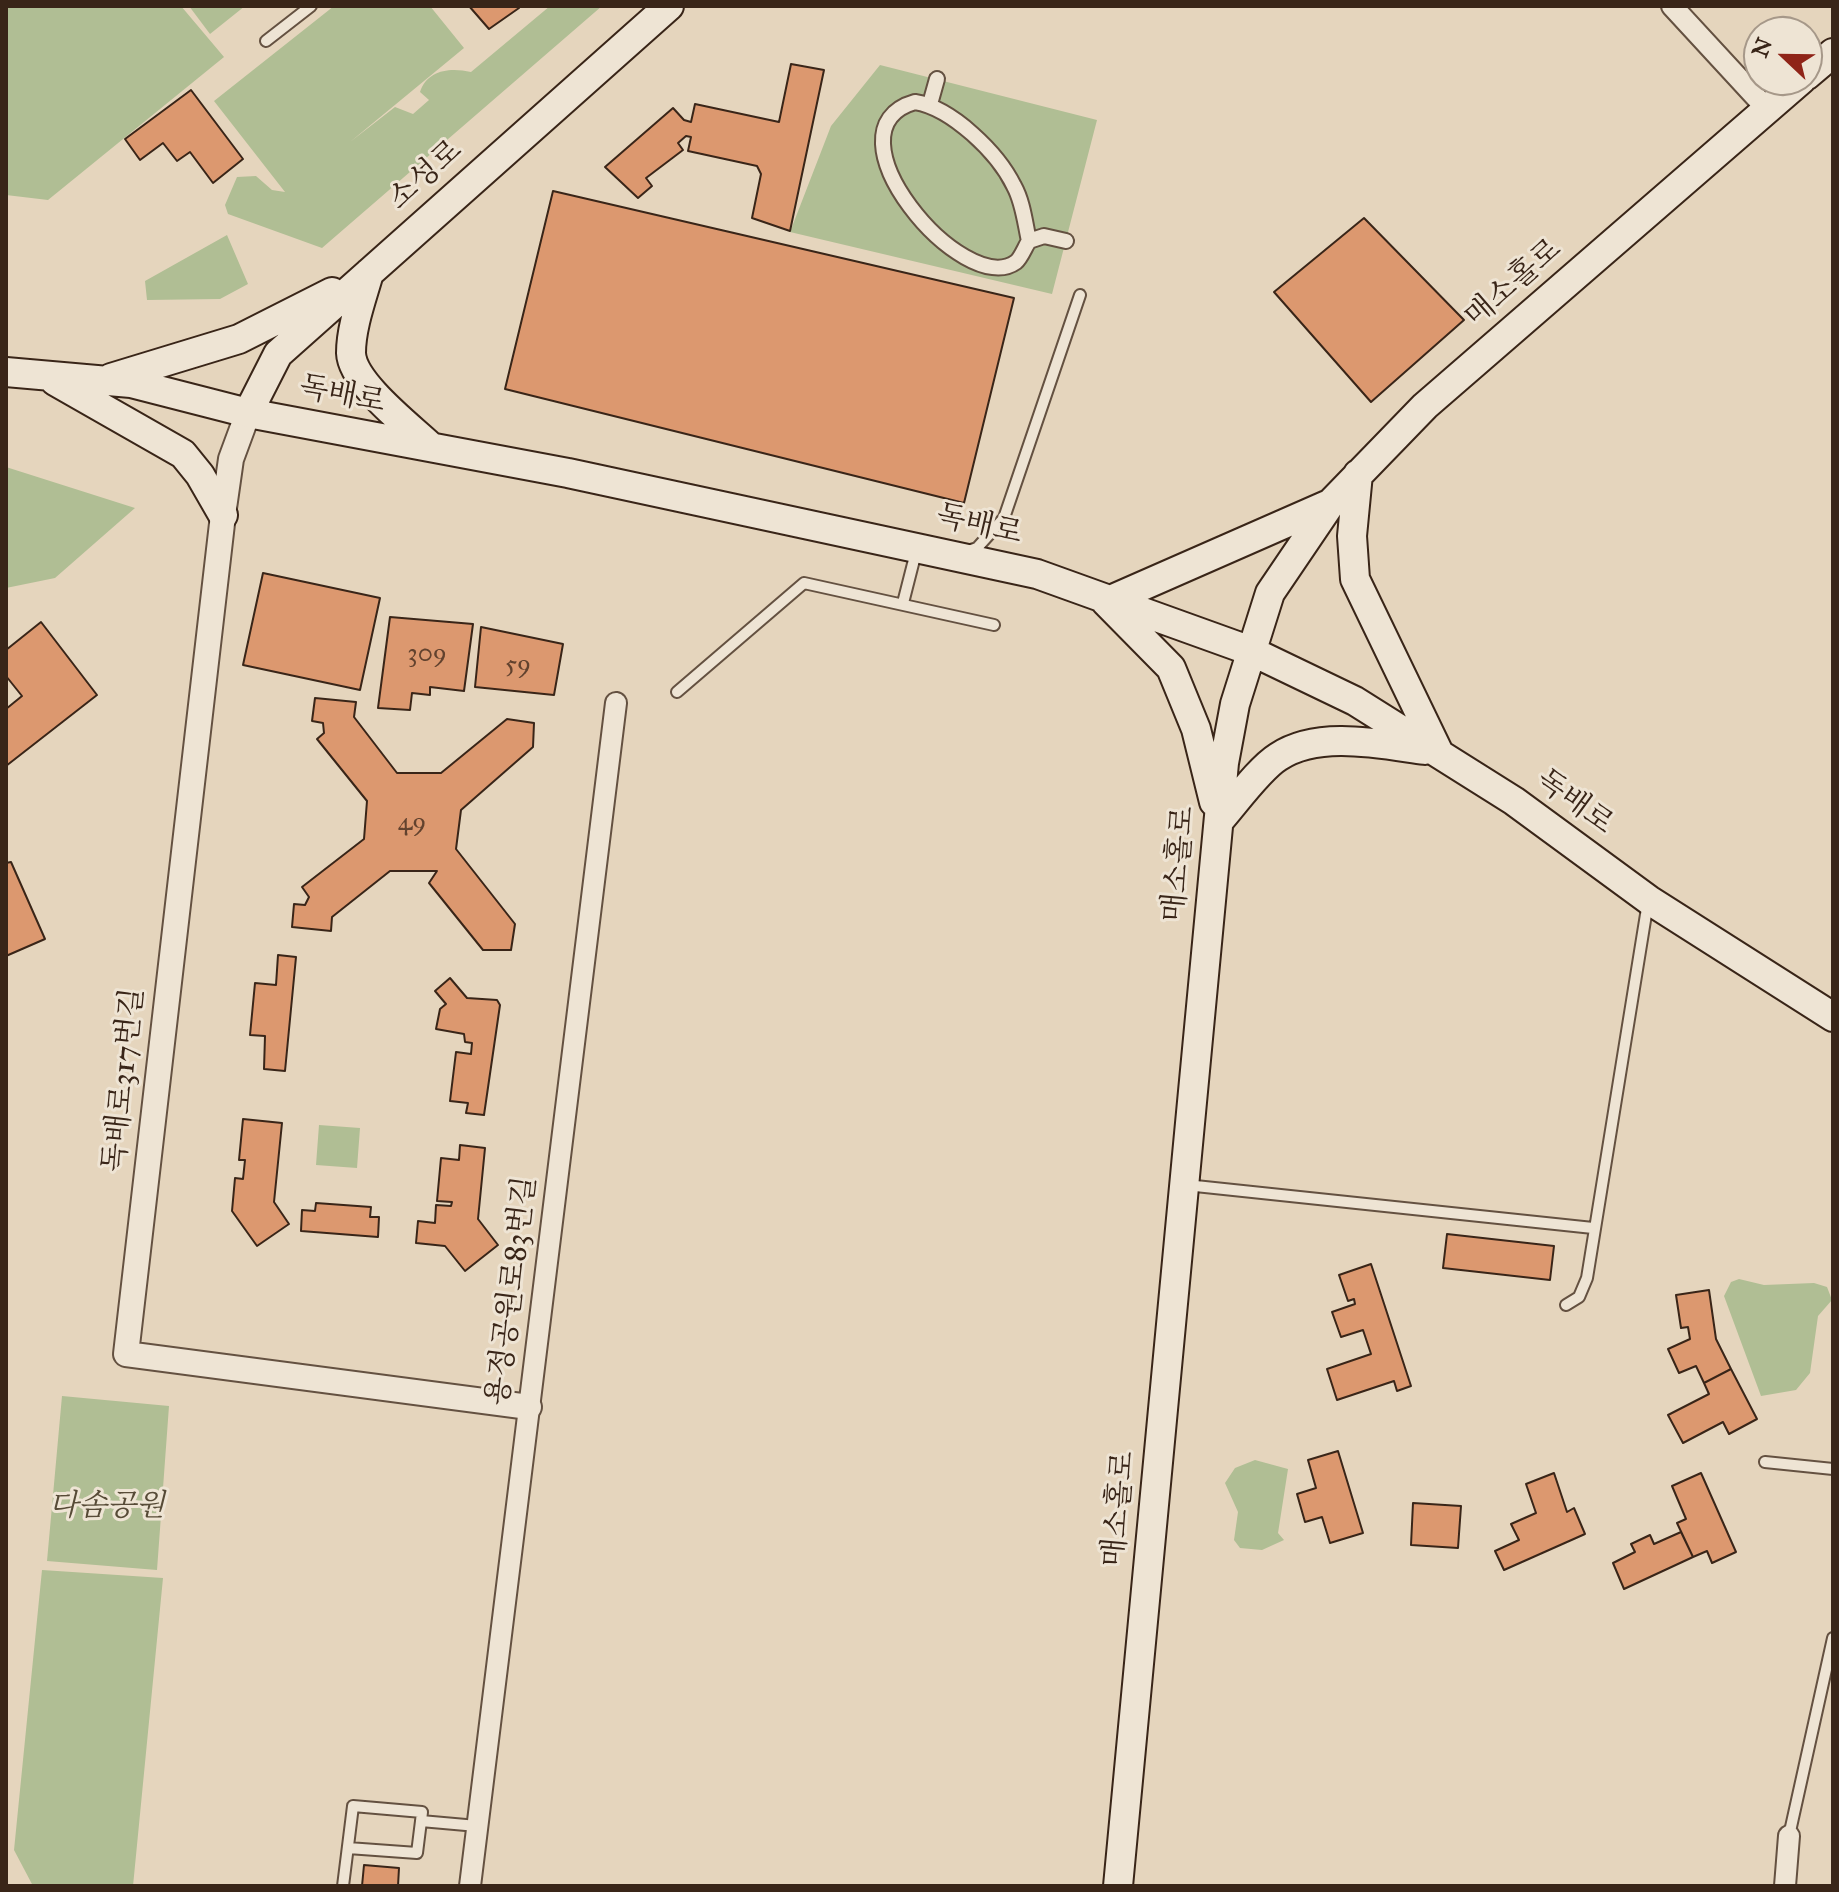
<!DOCTYPE html>
<html>
<head>
<meta charset="utf-8">
<style>
	body { margin:0 }
	#map { position:relative; width:1839px; height:1892px; overflow:hidden; background:#e5d5bd; font-family:"IM FELL Great Primer",serif }
	canvas { display:block }
	.frame { position:absolute; inset:0; border:8px solid #392518; pointer-events:none }
	.north { position:absolute; left:1743px; top:16px; width:80px; height:80px; box-sizing:border-box; background:#eee4d4; border:2px solid #a69889; border-radius:50%; rotate:292deg; font-size:22px; font-weight:700; line-height:32px; text-align:center; color:#392518 }
	.north::after { content:''; display:block; margin:auto; width:28px; height:36px; background:#8f2418; clip-path:polygon(50% 0,100% 100%,50% 72%,0 100%) }
</style>
</head>
<body>
<div id="map">
<canvas width="1839" height="1892"></canvas>
<div class="frame"></div>
<div class="north">N</div>
</div>
<script>
const g = document.querySelector('canvas').getContext('2d');
g.lineJoin = 'round';
function fillPath(path, color) {
  g.fillStyle = color;
  g.fill(path, 'evenodd');
}
function trace(path, color, width, dash) {
  g.strokeStyle = color;
  g.lineWidth = width;
  g.lineCap = dash ? 'butt' : 'round';
  g.setLineDash(dash || []);
  g.stroke(path);
}
function drawText(font, color, halo, rows, align = 'center') {
  g.font = font + ' "IM FELL Great Primer","Noto Serif KR",serif';
  g.lineWidth = 6;
  g.setLineDash([]);
  g.textBaseline = 'middle';
  g.strokeStyle = halo;
  g.fillStyle = color;
  for (const [text, x, y, turn = 0] of rows) {
    g.save();
    g.translate(x, y);
    g.rotate((+turn || 0) * Math.PI / 180);
    g.textAlign = isNaN(turn) ? turn : align;
    if (halo) g.strokeText(text, 0, 0);
    g.fillText(text, 0, 0);
    g.restore();
  }
}
const green = new Path2D(`
	M 6,6 L 181,6 L 224,57 L 48,200 L 6,195 Z
	M 189,6 L 245,6 L 210,34 Z
	M 334,6 L 430,6 L 464,48 L 350,142 L 395,107 L 413,114 L 429,100 L 420,92 C 427,70 450,67 471,72 L 550,6 L 602,6 L 322,248 L 228,214 L 225,205 L 237,177 L 256,176 L 272,190 L 285,192 L 214,101 Z
	M 880,65 L 1097,120 L 1052,294 L 790,232 L 831,126 Z
	M 227,235 L 248,284 L 220,299 L 147,300 L 145,281 Z
	M 6,467 L 135,508 L 55,578 L 6,588 Z
	M 319,1125 L 360,1128 L 357,1168 L 316,1165 Z
	M 1739,1279 L 1764,1285 L 1814,1283 L 1827,1287 L 1832,1300 L 1818,1316 L 1810,1373 L 1796,1390 L 1761,1396 L 1724,1296 L 1731,1282 Z
	M 62,1396 L 169,1406 L 157,1570 L 47,1561 Z
	M 1255,1460 L 1288,1469 L 1278,1533 L 1284,1540 L 1262,1550 L 1240,1548 L 1234,1540 L 1238,1512 L 1225,1483 L 1235,1468 Z
	M 42,1570 L 163,1578 L 133,1886 L 33,1886 L 14,1850 Z`);
const building = new Path2D(`
	M 469,6 L 517,6 L 519,8 L 489,29 Z
	M 791,64 L 824,70 L 790,231 L 752,218 L 761,174 L 757,166 L 688,151 L 691,137 L 686,136 L 678,143 L 683,150 L 646,178 L 652,186 L 638,198 L 605,167 L 673,108 L 684,120 L 691,122 L 695,104 L 779,122 Z
	M 191,90 L 243,159 L 213,183 L 190,152 L 177,161 L 163,143 L 140,160 L 125,139 Z
	M 553,191 L 1014,298 L 964,503 L 505,389 Z
	M 1364,218 L 1464,320 L 1371,402 L 1274,292 Z
	M 263,573 L 380,598 L 360,690 L 243,665 Z
	M 390,617 L 473,624 L 464,691 L 430,687 L 430,695 L 412,693 L 410,710 L 378,708 Z
	M 41,622 L 97,695 L 6,766 L 6,709 L 22,696 L 6,676 L 6,650 Z
	M 481,627 L 563,644 L 554,695 L 475,687 Z
	M 315,698 L 356,702 L 354,717 L 397,773 L 441,773 L 507,719 L 534,723 L 533,747 L 461,810 L 456,849 L 515,924 L 511,950 L 483,950 L 429,883 L 437,871 L 390,871 L 332,917 L 331,931 L 292,927 L 294,904 L 305,905 L 309,897 L 302,887 L 364,839 L 367,801 L 317,739 L 324,733 L 323,723 L 312,721 Z
	M 11,862 L 45,939 L 6,956 L 6,863 Z
	M 278,955 L 296,957 L 285,1071 L 264,1069 L 265,1036 L 250,1035 L 255,983 L 276,985 Z
	M 450,978 L 467,998 L 497,1000 L 500,1005 L 484,1115 L 466,1113 L 468,1103 L 450,1101 L 456,1052 L 471,1054 L 472,1043 L 465,1042 L 464,1034 L 436,1029 L 440,1009 L 446,1004 L 435,991 Z
	M 243,1119 L 282,1123 L 274,1202 L 289,1224 L 257,1246 L 232,1211 L 235,1178 L 243,1179 L 245,1160 L 239,1160 Z
	M 460,1145 L 485,1148 L 478,1219 L 498,1245 L 465,1271 L 445,1246 L 416,1243 L 418,1221 L 435,1223 L 436,1205 L 451,1206 L 452,1202 L 437,1201 L 441,1158 L 459,1160 Z
	M 316,1203 L 371,1207 L 370,1217 L 379,1217 L 378,1237 L 301,1231 L 302,1210 L 315,1211 Z
	M 1447,1234 L 1554,1246 L 1550,1280 L 1443,1268 Z
	M 1371,1264 L 1411,1386 L 1397,1391 L 1394,1381 L 1337,1400 L 1327,1369 L 1371,1354 L 1363,1330 L 1341,1337 L 1332,1312 L 1355,1304 L 1354,1299 L 1348,1301 L 1339,1275 Z
	M 1709,1290 L 1716,1339 L 1731,1369 L 1704,1383 L 1696,1366 L 1679,1373 L 1668,1349 L 1690,1339 L 1688,1327 L 1681,1328 L 1676,1295 Z
	M 1731,1369 L 1757,1419 L 1729,1434 L 1723,1422 L 1683,1443 L 1668,1415 L 1709,1394 L 1704,1383 Z
	M 1338,1451 L 1363,1533 L 1330,1543 L 1322,1517 L 1305,1522 L 1297,1494 L 1316,1488 L 1308,1460 Z
	M 1554,1473 L 1567,1512 L 1574,1508 L 1585,1534 L 1504,1570 L 1495,1551 L 1519,1540 L 1511,1524 L 1536,1513 L 1526,1484 Z
	M 1701,1473 L 1736,1552 L 1712,1563 L 1707,1551 L 1693,1557 L 1677,1523 L 1686,1519 L 1672,1486 Z
	M 1413,1503 L 1461,1506 L 1458,1548 L 1411,1545 Z
	M 1681,1532 L 1693,1557 L 1624,1589 L 1613,1563 L 1635,1552 L 1631,1544 L 1650,1535 L 1654,1544 Z
	M 364,1865 L 399,1868 L 398,1886 L 362,1886 Z`);
const service = new Path2D(`
	M 266,41 L 311,6
	M 968,551 L 977,548 L 1004,518 L 1080,295
	M 903,603 L 916,552
	M 677,692 L 804,583 L 994,625
	M 1186,1185 L 1593,1228
	M 1566,1305 L 1579,1297 L 1587,1278 L 1648,902
	M 1765,1462 L 1833,1469
	M 1789,1836 L 1833,1638
	M 348,1848 L 417,1853 L 421,1821
	M 343,1886 L 353,1806 L 422,1812 L 421,1821 L 477,1826`);
const pedestrian = new Path2D(`
	M 915,102 C 952,108 998,153 1014,186 C 1023,202 1025,223 1029,241 C 1025,247 1021,258 1016,262 C 964,300 819,129 915,102 Z
	M 930,104 L 937,79
	M 1029,241 L 1044,236 L 1066,241`);
const minor = new Path2D(`
	M 1672,6 L 1767,109
	M 470,1886 L 616,703
	M 1785,1886 L 1789,1836`);
const tertiary = new Path2D(`
	M 248,413 L 231,459 L 223,515 L 126,1354 L 529,1407`);
const secondary = new Path2D(`
	M 1807,75 L 1833,53
	M 369,273 C 362,298 351,327 351,353 C 352,383 410,427 431,447
	M 6,372 L 131,383 L 248,413 L 568,473 L 1037,574 L 1251,651 L 1355,701 L 1514,801 L 1649,900 L 1833,1017
	M 111,378 L 239,339 L 332,292
	M 55,381 L 183,454 L 200,475 L 223,515
	M 248,413 L 278,354 L 669,6
	M 1358,474 L 1352,536 L 1355,579 L 1438,751
	M 1214,802 L 1196,729 L 1171,668 L 1106,602 L 1327,505
	M 1219,821 C 1235,803 1259,769 1278,757 C 1318,730 1381,744 1425,750
	M 1118,1886 L 1224,763 L 1235,704 L 1270,593 L 1331,503 L 1425,406 L 1801,80`);
const numberNames = [
	["309",427,655],
	["59",518,666],
	["49",412,824]
];
const streetNames = [
	["소성로",426,176,-42],
	["매소홀로",1514,284,-41],
	["독배로",342,396,11],
	["독배로",979,526,13],
	["독배로",1574,803,36],
	["매소홀로",1180,864,-85],
	["독배로317번길",125,1080,-84],
	["용정공원로83번길",513,1291,-83],
	["매소홀로",1120,1509,-85]
];
const parkNames = [
	["다솜공원",107,1508]
];
fillPath(green, '#b0be94');
fillPath(building, '#dc986f');
trace(building, '#392518', 2);
trace(service, '#645141', 14);
trace(pedestrian, '#645141', 18);
trace(minor, '#645141', 24);
trace(tertiary, '#645141', 28);
trace(secondary, '#392518', 32);
trace(service, '#eee4d4', 10);
trace(pedestrian, '#eee4d4', 14);
trace(minor, '#eee4d4', 20);
trace(tertiary, '#eee4d4', 24);
trace(secondary, '#eee4d4', 28);
drawText('26px', '#62422e', null, numberNames);
drawText('30px', '#392518', '#eee4d4', streetNames);
drawText('italic 30px', '#574b37', '#eee4d4', parkNames);
</script>
</body>
</html>
